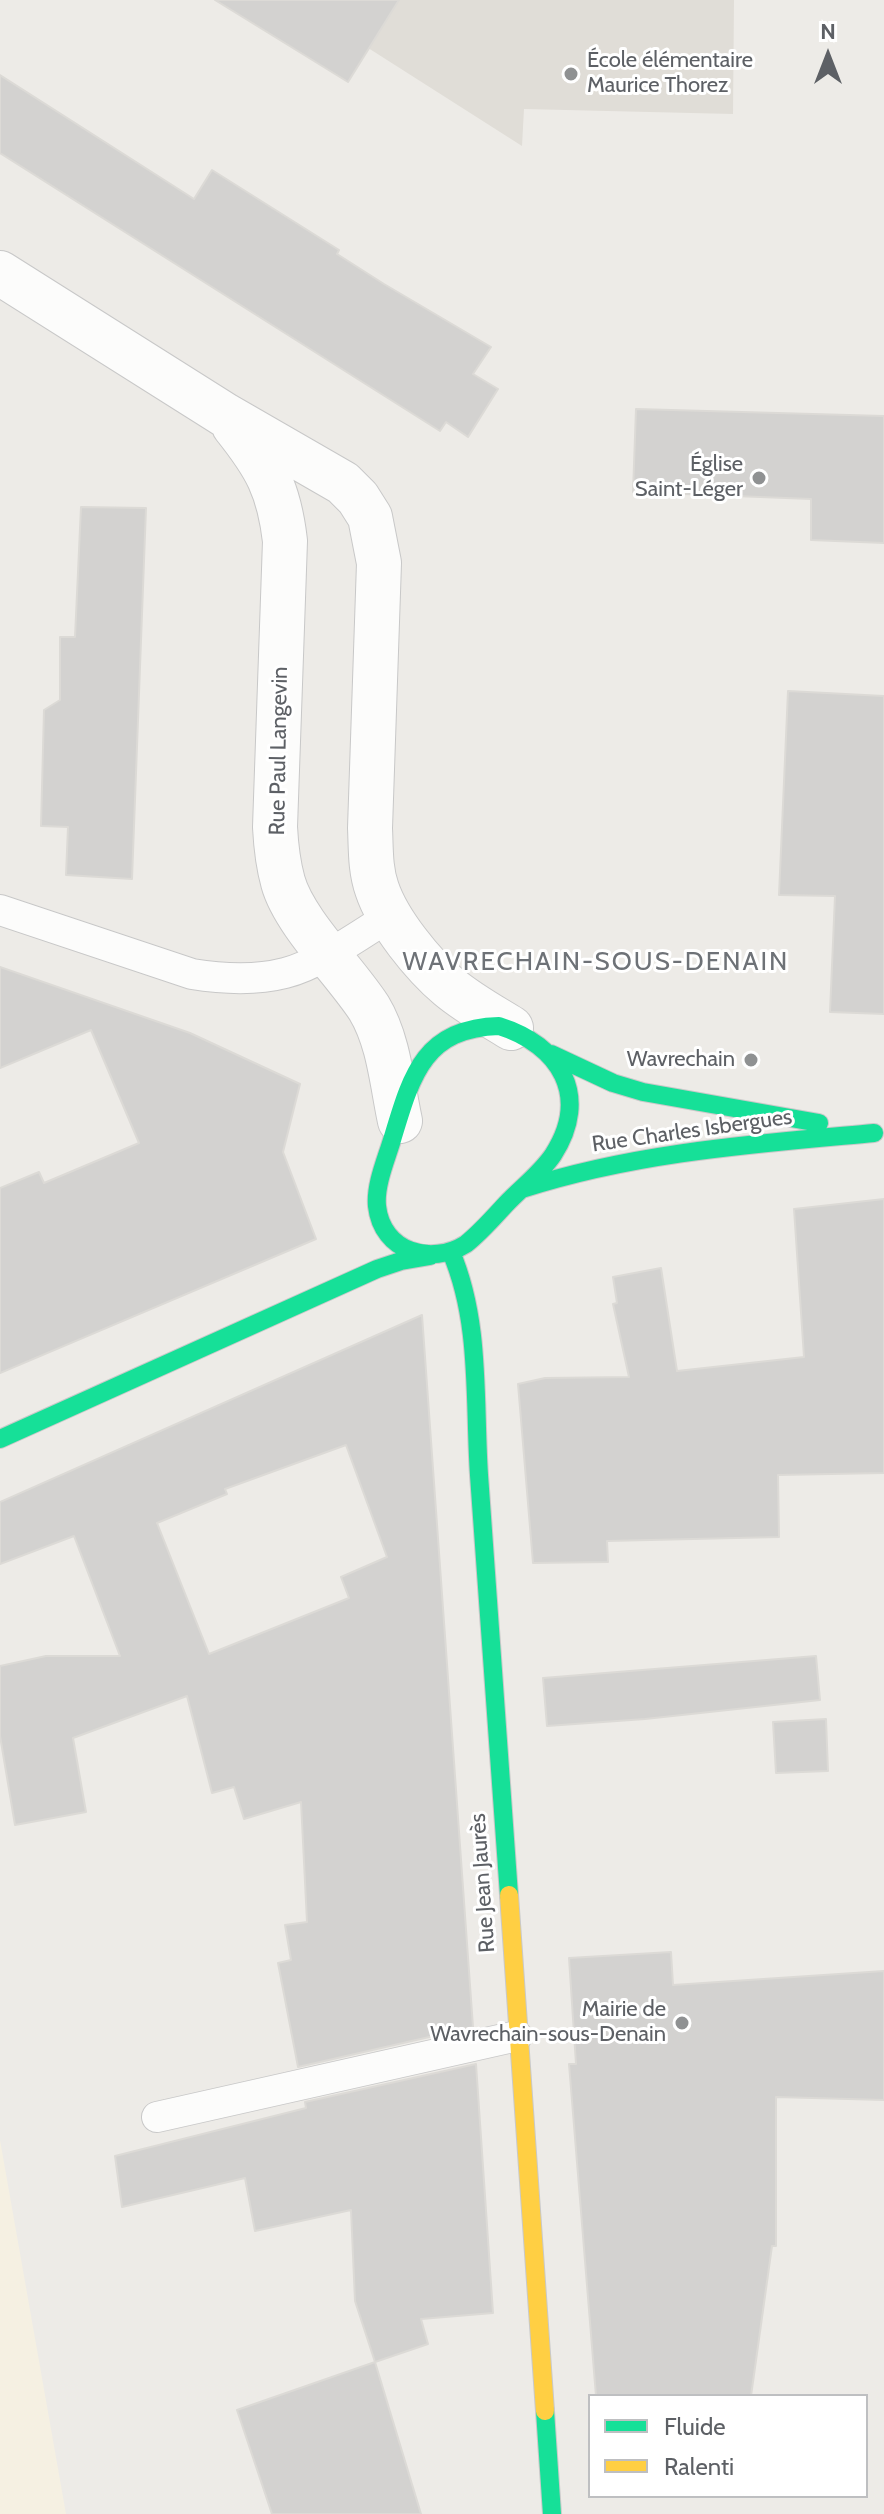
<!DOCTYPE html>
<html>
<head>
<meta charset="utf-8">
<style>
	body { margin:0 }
	#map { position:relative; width:884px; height:2514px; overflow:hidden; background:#edebe7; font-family:Cabin,sans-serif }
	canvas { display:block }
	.legend { position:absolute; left:588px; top:2394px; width:280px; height:104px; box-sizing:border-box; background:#fff; border:2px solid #bebfc1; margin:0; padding:10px 14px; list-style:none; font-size:24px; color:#5d6065 }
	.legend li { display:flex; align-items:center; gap:16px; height:40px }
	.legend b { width:40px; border:2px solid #bebfc1 }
	.north { position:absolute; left:788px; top:16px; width:80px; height:80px; -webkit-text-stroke:6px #fff; paint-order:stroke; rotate:0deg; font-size:22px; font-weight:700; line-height:32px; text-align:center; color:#5d6065 }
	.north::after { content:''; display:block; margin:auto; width:28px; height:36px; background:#5d6065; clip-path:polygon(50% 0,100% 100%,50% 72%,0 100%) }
</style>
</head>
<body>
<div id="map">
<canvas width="884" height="2514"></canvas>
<ul class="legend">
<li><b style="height:10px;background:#16e098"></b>Fluide</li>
<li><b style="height:10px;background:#ffcf43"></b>Ralenti</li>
</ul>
<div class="north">N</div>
</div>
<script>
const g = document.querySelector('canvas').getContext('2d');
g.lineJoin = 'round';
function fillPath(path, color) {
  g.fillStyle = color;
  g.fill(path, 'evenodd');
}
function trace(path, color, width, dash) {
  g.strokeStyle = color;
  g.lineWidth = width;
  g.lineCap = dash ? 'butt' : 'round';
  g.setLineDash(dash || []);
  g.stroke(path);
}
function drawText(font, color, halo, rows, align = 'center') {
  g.font = font + ' Cabin,sans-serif';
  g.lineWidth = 6;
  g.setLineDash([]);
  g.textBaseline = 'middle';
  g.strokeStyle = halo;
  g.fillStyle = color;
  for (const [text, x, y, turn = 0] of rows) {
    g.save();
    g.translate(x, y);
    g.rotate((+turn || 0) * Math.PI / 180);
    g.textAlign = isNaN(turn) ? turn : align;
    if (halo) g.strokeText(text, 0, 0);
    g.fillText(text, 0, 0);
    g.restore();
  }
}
const commercial = new Path2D(`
	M 0,2140 L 66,2514 L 0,2514 Z`);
const education = new Path2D(`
	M 298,0 L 734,0 L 733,114 L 524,109 L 522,146 L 296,2 Z`);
const building = new Path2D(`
	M 215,0 L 399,0 L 348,82 Z
	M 0,75 L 194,199 L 212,170 L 339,250 L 337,254 L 384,284 L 491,347 L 473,374 L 498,389 L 468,437 L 446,422 L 440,431 L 0,153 Z
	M 636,409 L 884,416 L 884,543 L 811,540 L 811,499 L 633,492 Z
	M 81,507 L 146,508 L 132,879 L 66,875 L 68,827 L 41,826 L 44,710 L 60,700 L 60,637 L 75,637 Z
	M 788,691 L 884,696 L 884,1014 L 830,1012 L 835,896 L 779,895 Z
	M 0,967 L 190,1033 L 300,1084 L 283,1152 L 316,1239 L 0,1373 L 0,1188 L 39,1172 L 44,1183 L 139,1143 L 91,1030 L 0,1068 Z
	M 884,1199 L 884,1473 L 778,1475 L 779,1537 L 607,1541 L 608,1562 L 533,1563 L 518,1384 L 545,1378 L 629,1377 L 613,1304 L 617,1303 L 613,1277 L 661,1268 L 677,1371 L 804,1357 L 794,1209 Z
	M 422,1315 L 473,2027 L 298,2067 L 278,1963 L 291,1960 L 285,1925 L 307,1922 L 301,1802 L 244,1819 L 234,1787 L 212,1793 L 187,1696 L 73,1738 L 86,1812 L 15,1825 L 0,1736 L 0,1666 L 46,1656 L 120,1656 L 74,1536 L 0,1564 L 0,1502 ZM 346,1445 L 387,1557 L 341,1577 L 349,1598 L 209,1654 L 157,1523 L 227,1494 L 225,1489 Z
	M 816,1656 L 820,1700 L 645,1719 L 547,1726 L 543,1678 Z
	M 826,1719 L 828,1771 L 776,1773 L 773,1722 Z
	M 671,1952 L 673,1985 L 884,1971 L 884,2100 L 776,2097 L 776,2246 L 772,2246 L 751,2396 L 596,2396 L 569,2064 L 576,2064 L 569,1958 Z
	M 476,2064 L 493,2313 L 421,2319 L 428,2344 L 375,2362 L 355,2301 L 351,2210 L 255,2231 L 245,2178 L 122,2207 L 115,2156 L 306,2108 L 305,2102 Z
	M 375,2362 L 421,2514 L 272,2514 L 237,2410 Z`);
const lane = new Path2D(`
	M 0,910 L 192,974 C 223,979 254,981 285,973 C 318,965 361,934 390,916
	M 157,2117 L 517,2036`);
const street = new Path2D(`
	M 0,273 L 225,415 L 343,483 L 358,498 L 370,517 L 379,563 L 370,828 C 371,849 370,869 377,889 C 388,922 423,965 449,987 C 468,1003 490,1015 511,1028
	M 234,426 C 266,466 279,489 285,541 L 275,827 C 276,846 278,864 283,882 C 294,922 345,971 369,1008 C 389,1041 392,1084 400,1121`);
const fast = new Path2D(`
	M 499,1026 C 560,1045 591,1096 553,1155 C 540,1174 521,1188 506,1204 C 493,1218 481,1232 466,1244 C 431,1266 382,1252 377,1206 C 375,1185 386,1160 392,1140 C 411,1077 423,1028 499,1026 Z
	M 551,1054 L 613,1083 L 643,1092 L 819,1123
	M 522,1189 C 637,1152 754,1144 874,1133
	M 451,1252 C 481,1322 474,1400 479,1475 C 489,1615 499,1755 509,1895
	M 0,1439 L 377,1269 L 401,1261 L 430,1256
	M 545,2411 L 552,2514`);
const slow = new Path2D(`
	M 509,1895 L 545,2411`);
const markers = [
	[571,74,8,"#8f9192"],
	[759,478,8,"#8f9192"],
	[751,1060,8,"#8f9192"],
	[682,2023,8,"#8f9192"]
];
const poiNames = [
	["École élémentaire",587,61,"left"],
	["Maurice Thorez",587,86,"left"],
	["Église",743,465],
	["Saint-Léger",743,490],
	["Wavrechain",735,1060],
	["Mairie de",666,2010],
	["Wavrechain-sous-Denain",666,2035]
];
const streetNames = [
	["Rue Paul Langevin",279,751,-89],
	["Rue Charles Isbergues",692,1131,-8],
	["Rue Jean Jaurès",483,1883,-94]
];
const quarterNames = [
	["WAVRECHAIN-SOUS-DENAIN",596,962]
];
fillPath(commercial, '#f5f0e2');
fillPath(education, '#e0ddd7');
fillPath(building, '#d3d2d0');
trace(building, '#dcdad6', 2);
trace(lane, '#c8c8c8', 32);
trace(street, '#c8c8c8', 46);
trace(fast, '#c9c9c9', 20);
trace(slow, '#c9c9c9', 20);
trace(lane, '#fcfcfb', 30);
trace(street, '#fcfcfb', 44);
trace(fast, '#16e098', 18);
trace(slow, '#ffcf43', 18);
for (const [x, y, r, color] of markers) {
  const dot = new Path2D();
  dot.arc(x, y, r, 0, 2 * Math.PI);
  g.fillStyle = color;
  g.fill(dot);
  trace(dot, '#fff', 3);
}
drawText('22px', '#5d6065', '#fff', poiNames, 'right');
drawText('22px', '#5d6065', '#fff', streetNames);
g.letterSpacing = '2px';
drawText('26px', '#6e7277', '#fff', quarterNames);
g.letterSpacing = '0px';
</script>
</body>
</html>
